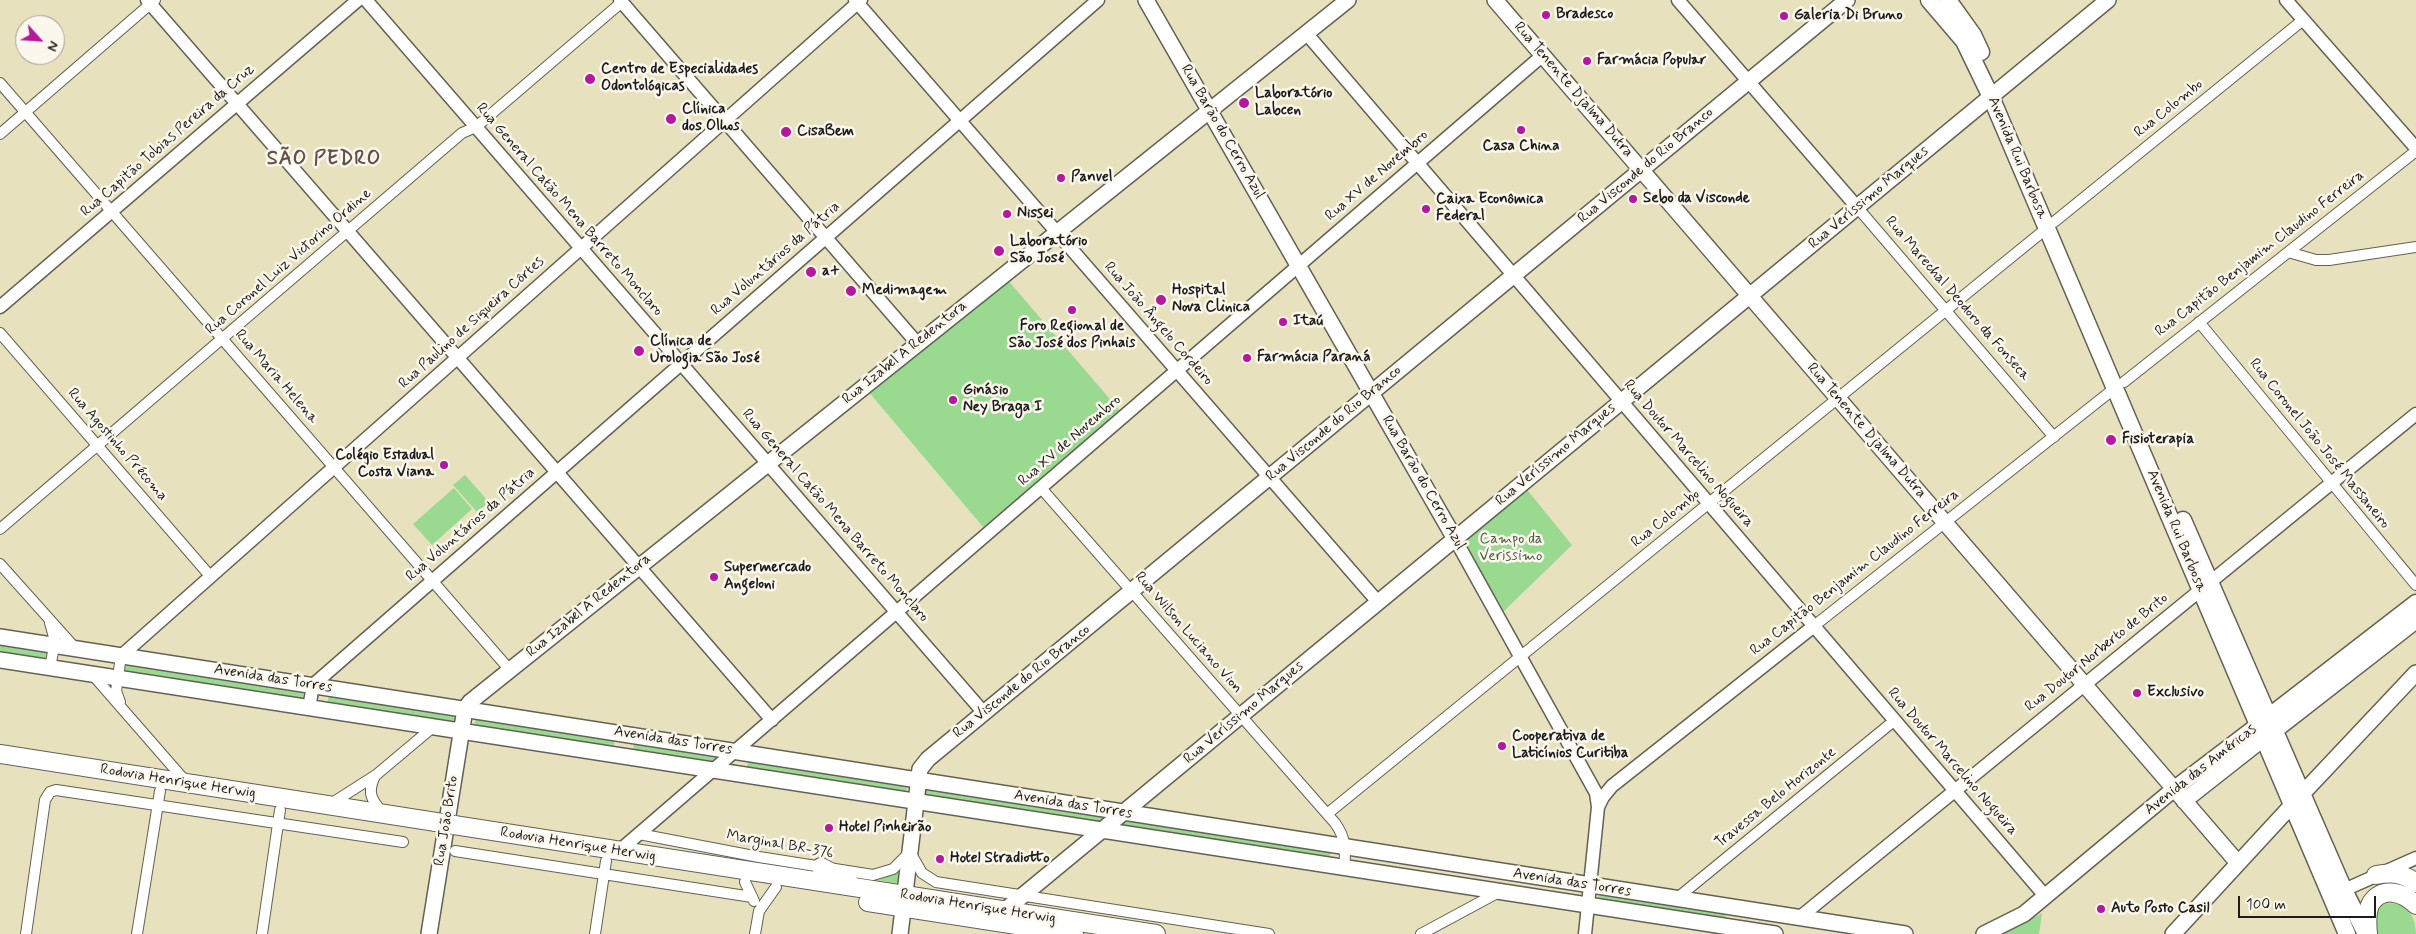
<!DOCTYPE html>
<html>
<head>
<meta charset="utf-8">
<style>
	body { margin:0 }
	#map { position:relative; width:2416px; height:934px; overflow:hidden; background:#e7e1be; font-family:Mynerve,sans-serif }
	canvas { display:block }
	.north { position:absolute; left:15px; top:15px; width:50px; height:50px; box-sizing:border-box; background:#fbf7ec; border:1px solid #a29f99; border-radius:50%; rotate:116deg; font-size:14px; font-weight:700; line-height:20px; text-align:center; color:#1c1c1c }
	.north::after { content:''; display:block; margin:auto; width:18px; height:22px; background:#b5179e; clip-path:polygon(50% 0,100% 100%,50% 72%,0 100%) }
	.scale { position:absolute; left:2238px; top:896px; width:138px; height:22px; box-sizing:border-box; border:2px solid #1c1c1c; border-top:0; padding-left:6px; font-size:15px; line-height:18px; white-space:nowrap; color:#1c1c1c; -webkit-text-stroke:4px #fbf7ec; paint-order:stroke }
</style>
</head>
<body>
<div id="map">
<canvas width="2416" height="934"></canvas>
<div class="north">N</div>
<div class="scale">100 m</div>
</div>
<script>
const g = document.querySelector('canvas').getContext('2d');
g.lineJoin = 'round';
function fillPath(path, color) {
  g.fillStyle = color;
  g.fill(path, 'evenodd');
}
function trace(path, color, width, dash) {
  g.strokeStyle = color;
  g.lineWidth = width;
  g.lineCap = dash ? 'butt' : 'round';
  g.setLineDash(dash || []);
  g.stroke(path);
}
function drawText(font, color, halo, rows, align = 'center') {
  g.font = font + ' Mynerve,sans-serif';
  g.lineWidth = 5;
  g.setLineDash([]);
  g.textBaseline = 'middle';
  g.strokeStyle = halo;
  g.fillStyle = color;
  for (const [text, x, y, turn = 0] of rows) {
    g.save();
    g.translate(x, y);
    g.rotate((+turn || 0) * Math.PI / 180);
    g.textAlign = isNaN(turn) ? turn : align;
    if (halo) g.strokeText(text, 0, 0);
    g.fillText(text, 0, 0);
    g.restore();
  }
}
const green = new Path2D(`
	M 1006,278 L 1121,412 L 984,528 L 867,390 Z
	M 465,475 L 489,502 L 477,512 L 453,485 Z
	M 1524,486 L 1572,545 L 1501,614 L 1460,540 Z
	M 454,488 L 472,509 L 432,545 L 413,524 Z
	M 0,642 L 49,650 L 47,661 L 0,654 Z
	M 125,662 L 304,687 L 302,701 L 123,673 Z
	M 329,692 L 461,713 L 457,726 L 327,706 Z
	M 476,713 L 616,735 L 613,749 L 474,727 Z
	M 635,739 L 721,753 L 709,764 L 633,752 Z
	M 749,759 L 907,784 L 906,795 L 746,770 Z
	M 925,785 L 1109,814 L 1099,826 L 923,799 Z
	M 1124,816 L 1331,851 L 1329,860 L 1117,828 Z
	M 900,868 L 901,884 L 878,880 L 894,873 Z
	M 1599,890 L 1727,910 L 1725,919 L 1598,903 Z
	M 2387,903 C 2406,903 2416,915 2416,934 L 2377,934 L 2374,919 L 2378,907 Z
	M 2042,913 L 2039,934 L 2002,934 Z`);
const minor = new Path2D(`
	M 0,83 L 509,669
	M 0,134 L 155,0
	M 1857,207 L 2054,437
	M 2054,222 L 2303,20
	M 2288,252 L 2316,260 L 2329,260 L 2416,247
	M 2199,322 L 2416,585
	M 0,333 L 211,577
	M 2124,382 L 2416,151
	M 1041,488 L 1335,823 C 1346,838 1346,851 1344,868
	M 0,529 L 462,133 L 476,127 L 622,2
	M 0,564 L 76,649
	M 50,623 L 55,641 L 50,668
	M 1814,626 L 2115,388
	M 92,674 L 187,783
	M 120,702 L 116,691 L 121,656
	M 375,776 C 367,792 371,800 383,813
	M 329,805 L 376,775 L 432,728
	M 1327,814 L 2047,228
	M 639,834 L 759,857 L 873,875 L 893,869 L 910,852 L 922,873 L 936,882 L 1269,934
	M 455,851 L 752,897
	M 745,882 L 754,901
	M 1676,899 L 1895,720
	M 26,934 L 45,800 L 50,792 L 56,790 L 403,842
	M 137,934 L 160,791
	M 262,934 L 280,810
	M 595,934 L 606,861
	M 755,934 L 759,911 L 776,887
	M 1421,934 L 1499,892`);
const tertiary = new Path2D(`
	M 147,0 L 772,720
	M 366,0 L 984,713
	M 620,0 L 917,343
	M 855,0 L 1378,602
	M 1678,0 L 1857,207
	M 2286,0 L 2416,148
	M 1306,33 L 2046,897
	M 0,307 L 358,0
	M 1455,539 L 1596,793 L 1598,807 L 1585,934
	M 121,656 L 861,0
	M 309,708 L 313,685 L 1098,0
	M 1598,807 L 1603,797 L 1612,786 L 1814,626
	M 619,851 L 1543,55
	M 2344,890 L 2416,858
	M 1799,918 L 2416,414`);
const secondary = new Path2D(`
	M 1146,0 L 1455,539
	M 1495,0 L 2238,863
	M 0,637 L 1905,934
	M 0,660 L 1775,934
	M 2302,794 L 2416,673
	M 2184,801 L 2264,738
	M 1004,911 L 2108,0
	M 429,934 L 465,709 L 470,702 L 1348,0
	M 900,934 L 920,769 L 928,759 L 1847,0
	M 1984,934 L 2024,914 L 2174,789 L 2258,725
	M 2173,934 L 2292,805`);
const primary = new Path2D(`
	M 1929,0 L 1964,41 L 1991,97 L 2347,934
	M 1948,0 L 1973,35 L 1981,52
	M 2183,520 L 2344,890 L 2366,934
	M 2262,722 L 2416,603
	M 2266,737 L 2416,620`);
const trunk = new Path2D(`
	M 0,754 L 436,822
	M 454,825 L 1156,934
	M 821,867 L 849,882
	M 2376,875 C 2392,872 2403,873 2416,883
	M 868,902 L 1074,934
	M 2368,934 C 2367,924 2366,912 2371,903 C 2383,885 2404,893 2416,905`);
const trunkBridge = new Path2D(`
	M 436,822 L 454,825`);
const markers = [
	[1546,15,5,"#b5179e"],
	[1784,16,5,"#b5179e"],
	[1587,61,5,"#b5179e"],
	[590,79,6,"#b5179e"],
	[1244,103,6,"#b5179e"],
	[671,119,6,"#b5179e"],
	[1521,130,5,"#b5179e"],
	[786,132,6,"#b5179e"],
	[1061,178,5,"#b5179e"],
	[1633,199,5,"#b5179e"],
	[1426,209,5,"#b5179e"],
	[1007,214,5,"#b5179e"],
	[999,251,6,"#b5179e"],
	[811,272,6,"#b5179e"],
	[851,291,6,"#b5179e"],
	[1161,300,6,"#b5179e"],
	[1072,310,5,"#b5179e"],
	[1283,322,5,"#b5179e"],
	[639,351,6,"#b5179e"],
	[1247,358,5,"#b5179e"],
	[953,400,5,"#b5179e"],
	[2111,440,6,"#b5179e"],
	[444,465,5,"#b5179e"],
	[714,577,5,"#b5179e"],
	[2137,693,5,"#b5179e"],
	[1502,746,5,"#b5179e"],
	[829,828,5,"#b5179e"],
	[940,859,5,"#b5179e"],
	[2101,909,5,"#b5179e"]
];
const poiNames = [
	["Bradesco",1556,15],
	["Galeria Di Bruno",1794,16],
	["Farmácia Popular",1597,61],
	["Centro de Especialidades",601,70],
	["Odontológicas",601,87],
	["Laboratório",1255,94],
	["Labcen",1255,111],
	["Clínica",682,110],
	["dos Olhos",682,127],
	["CisaBem",797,132],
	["Casa China",1521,147,"center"],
	["Panvel",1071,178],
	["Sebo da Visconde",1643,199],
	["Caixa Econômica",1436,200],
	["Federal",1436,217],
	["Nissei",1017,214],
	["Laboratório",1010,242],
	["São José",1010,259],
	["a+",822,272],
	["Medimagem",862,291],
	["Hospital",1172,291],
	["Nova Clinica",1172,308],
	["Itaú",1293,322],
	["Foro Regional de",1072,327,"center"],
	["São José dos Pinhais",1072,344,"center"],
	["Clínica de",650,342],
	["Urologia São José",650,359],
	["Farmácia Paraná",1257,358],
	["Ginásio",963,391],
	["Ney Braga I",963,408],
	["Fisioterapia",2122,440],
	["Colégio Estadual",434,456,"right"],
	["Costa Viana",434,473,"right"],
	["Supermercado",724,568],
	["Angeloni",724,585],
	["Exclusivo",2147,693],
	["Cooperativa de",1512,737],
	["Laticínios Curitiba",1512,754],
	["Hotel Pinheirão",839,828],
	["Hotel Stradiotto",950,859],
	["Auto Posto Casil",2111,909]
];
const streetNames = [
	["Rua Tenente Djalma Dutra",1573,90,49],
	["Rua Colombo",2169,109,-39],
	["Rua Barão do Cerro Azul",1222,132,60],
	["Rua Capitão Tobias Pereira da Cruz",168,141,-41],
	["Avenida Rui Barbosa",2017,158,67],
	["Rua Visconde do Rio Branco",1646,166,-40],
	["Rua XV de Novembro",1377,176,-41],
	["Rua Veríssimo Marques",1869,198,-40],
	["Rua General Catão Mena Barreto Monclaro",569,210,49],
	["Rua Capitão Benjamim Claudino Ferreira",2260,254,-38],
	["Rua Voluntários da Pátria",776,259,-41],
	["Rua Coronel Luiz Victorino Ordine",289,262,-41],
	["Rua Marechal Deodoro da Fonseca",1957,299,49],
	["Rua Paulino de Siqueira Côrtes",472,323,-42],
	["Rua João Ângelo Cordeiro",1158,324,49],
	["Rua Izabel A Redentora",905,353,-39],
	["Rua Maria Helena",276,377,49],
	["Rua Visconde do Rio Branco",1334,424,-40],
	["Rua Tenente Djalma Dutra",1866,431,49],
	["Rua XV de Novembro",1070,441,-41],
	["Rua Coronel João José Massaneiro",2319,444,51],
	["Rua Agostinho Précoma",117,445,49],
	["Rua Doutor Marcelino Nogueira",1688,454,49],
	["Rua Veríssimo Marques",1556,455,-40],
	["Rua Barão do Cerro Azul",1423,483,60],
	["Rua General Catão Mena Barreto Monclaro",835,516,49],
	["Rua Colombo",1666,519,-39],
	["Rua Voluntários da Pátria",471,525,-41],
	["Avenida Rui Barbosa",2176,531,67],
	["Rua Capitão Benjamim Claudino Ferreira",1855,573,-38],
	["Rua Izabel A Redentora",589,606,-39],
	["Rua Wilson Luciano Vion",1188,633,49],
	["Rua Doutor Norberto de Brito",2097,653,-39],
	["Avenida das Torres",273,679,9],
	["Rua Visconde do Rio Branco",1022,682,-39],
	["Rua Veríssimo Marques",1244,713,-40],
	["Avenida das Torres",673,741,9],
	["Rua Doutor Marcelino Nogueira",1952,762,49],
	["Avenida das Américas",2201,770,-38],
	["Rodovia Henrique Herwig",178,782,9],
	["Travessa Belo Horizonte",1776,798,-39],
	["Avenida das Torres",1073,805,9],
	["Rua João Brito",447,821,-81],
	["Rodovia Henrique Herwig",578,845,9],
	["Marginal BR-376",780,845,10],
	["Avenida das Torres",1572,883,9],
	["Rodovia Henrique Herwig",978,907,9]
];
const parkNames = [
	["Campo da",1511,540],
	["Verissimo",1511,557]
];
const districtNames = [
	["SÃO PEDRO",324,160]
];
fillPath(green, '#99da90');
trace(minor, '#636155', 12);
trace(tertiary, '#636155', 15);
trace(secondary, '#636155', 18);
trace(primary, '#636155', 19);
trace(trunk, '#636155', 20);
trace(minor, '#fff', 10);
trace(tertiary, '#fff', 12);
trace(secondary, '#fff', 15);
trace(primary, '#fff', 16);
trace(trunk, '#fff', 18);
trace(trunkBridge, '#636155', 20, []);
trace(trunkBridge, '#fff', 18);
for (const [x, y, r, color] of markers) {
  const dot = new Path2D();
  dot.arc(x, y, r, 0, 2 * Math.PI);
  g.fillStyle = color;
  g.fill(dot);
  trace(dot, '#fbf7ec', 2);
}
drawText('bold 15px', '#1c1c1c', '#fbf7ec', poiNames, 'left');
drawText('15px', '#1c1c1c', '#fbf7ec', streetNames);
drawText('15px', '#485e45', '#fbf7ec', parkNames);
g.letterSpacing = '1px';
drawText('bold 20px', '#61504b', '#fbf7ec', districtNames);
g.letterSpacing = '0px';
</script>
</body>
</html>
